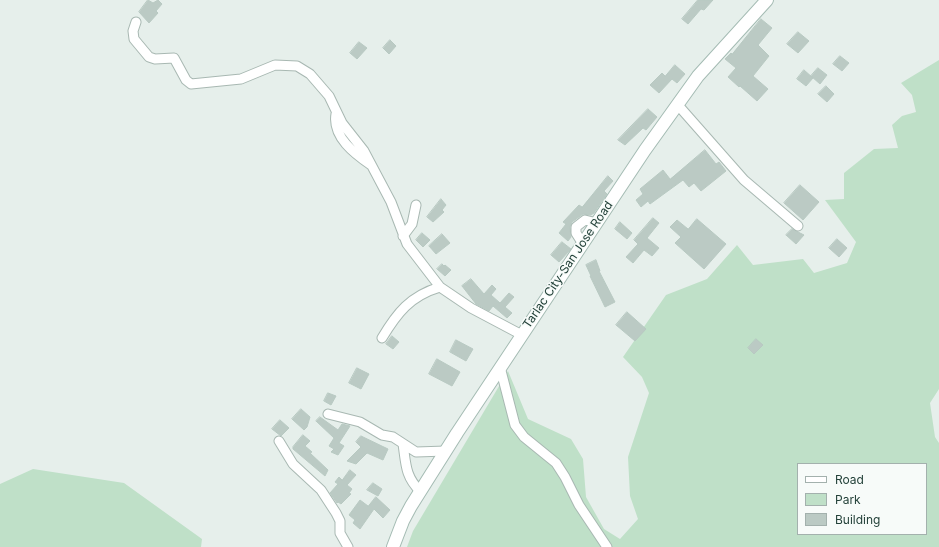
<!DOCTYPE html>
<html>
<head>
<meta charset="utf-8">
<style>
	body { margin:0 }
	#map { position:relative; width:939px; height:547px; overflow:hidden; background:#e6efeb; font-family:Inter,sans-serif }
	canvas { display:block }
	.legend { position:absolute; left:797px; top:463px; width:130px; height:72px; box-sizing:border-box; background:#f7fbf9; border:1px solid #a3b1ad; margin:0; padding:5px 7px; list-style:none; font-size:12px; color:#24423a }
	.legend li { display:flex; align-items:center; gap:8px; height:20px }
	.legend b { width:20px; border:1px solid #a3b1ad }
</style>
</head>
<body>
<div id="map">
<canvas width="939" height="547"></canvas>
<ul class="legend">
<li><b style="height:5px;background:#fff"></b>Road</li>
<li><b style="height:11px;background:#bfe0c8"></b>Park</li>
<li><b style="height:11px;background:#bbcac4"></b>Building</li>
</ul>
</div>
<script>
const g = document.querySelector('canvas').getContext('2d');
g.lineJoin = 'round';
function fillPath(path, color) {
  g.fillStyle = color;
  g.fill(path, 'evenodd');
}
function trace(path, color, width, dash) {
  g.strokeStyle = color;
  g.lineWidth = width;
  g.lineCap = dash ? 'butt' : 'round';
  g.setLineDash(dash || []);
  g.stroke(path);
}
function drawText(font, color, halo, rows, align = 'center') {
  g.font = font + ' Inter,sans-serif';
  g.lineWidth = 3;
  g.setLineDash([]);
  g.textBaseline = 'middle';
  g.strokeStyle = halo;
  g.fillStyle = color;
  for (const [text, x, y, turn = 0] of rows) {
    g.save();
    g.translate(x, y);
    g.rotate((+turn || 0) * Math.PI / 180);
    g.textAlign = isNaN(turn) ? turn : align;
    if (halo) g.strokeText(text, 0, 0);
    g.fillText(text, 0, 0);
    g.restore();
  }
}
const green = new Path2D(`
	M 939,60 L 939,389 L 930,403 L 935,437 L 939,443 L 939,547 L 407,547 L 413,531 L 508,371 L 528,419 L 571,439 L 583,459 L 586,497 L 604,529 L 620,539 L 638,519 L 630,496 L 628,457 L 649,393 L 642,377 L 623,357 L 666,295 L 707,279 L 737,245 L 753,265 L 803,259 L 814,273 L 847,263 L 856,242 L 825,200 L 844,199 L 844,173 L 874,149 L 898,148 L 892,125 L 902,116 L 916,112 L 912,95 L 901,83 ZM 798,464 L 926,464 L 926,534 L 798,534 Z
	M 33,469 L 124,483 L 202,539 L 201,547 L 0,547 L 0,484 Z`);
const building = new Path2D(`
	M 148,0 L 153,3 L 158,0 L 162,4 L 156,11 L 158,13 L 149,23 L 139,12 Z
	M 698,0 L 713,0 L 704,10 L 701,9 L 688,24 L 682,19 Z
	M 761,19 L 772,28 L 758,45 L 769,56 L 753,76 L 768,89 L 757,101 L 740,86 L 739,87 L 728,77 L 736,68 L 725,59 L 731,53 L 732,54 Z
	M 798,32 L 809,41 L 798,53 L 787,44 Z
	M 390,40 L 396,46 L 389,54 L 383,48 Z
	M 359,42 L 367,48 L 357,59 L 350,53 Z
	M 840,56 L 849,63 L 842,71 L 833,64 Z
	M 675,65 L 685,74 L 677,83 L 672,79 L 659,93 L 650,85 L 662,73 L 665,76 Z
	M 818,68 L 827,75 L 820,84 L 811,76 Z
	M 804,70 L 813,78 L 806,86 L 797,79 Z
	M 826,86 L 834,94 L 827,102 L 818,94 Z
	M 648,109 L 657,117 L 646,130 L 643,128 L 625,145 L 618,140 Z
	M 705,150 L 716,164 L 719,162 L 726,171 L 701,191 L 694,183 L 689,187 L 683,180 L 650,204 L 648,201 L 641,207 L 636,200 L 643,194 L 640,189 L 663,170 L 670,179 Z
	M 608,176 L 613,181 L 604,191 L 607,194 L 594,213 L 591,215 L 583,214 L 572,222 L 570,227 L 571,237 L 568,241 L 559,233 L 566,224 L 563,222 L 579,205 L 582,207 Z
	M 800,185 L 819,202 L 803,220 L 784,203 Z
	M 441,199 L 446,205 L 442,210 L 444,212 L 433,222 L 427,217 Z
	M 653,218 L 659,223 L 647,238 L 659,248 L 652,256 L 644,250 L 633,263 L 626,257 L 638,244 L 634,240 Z
	M 697,219 L 726,244 L 704,269 L 675,243 L 681,237 L 670,227 L 677,220 L 688,229 Z
	M 620,222 L 632,233 L 627,239 L 615,229 Z
	M 792,229 L 804,235 L 796,244 L 786,235 Z
	M 422,233 L 430,240 L 423,247 L 416,240 Z
	M 442,234 L 450,243 L 436,254 L 429,246 Z
	M 837,239 L 847,248 L 839,257 L 829,248 Z
	M 562,242 L 571,249 L 559,262 L 551,255 Z
	M 596,260 L 600,271 L 599,271 L 615,302 L 605,307 L 590,276 L 591,276 L 586,265 Z
	M 442,264 L 444,266 L 445,265 L 451,270 L 445,276 L 437,269 Z
	M 471,279 L 484,294 L 492,285 L 496,289 L 491,295 L 500,303 L 509,293 L 514,297 L 505,307 L 512,313 L 507,318 L 493,306 L 489,311 L 476,304 L 462,286 Z
	M 627,312 L 646,329 L 635,341 L 616,325 Z
	M 392,336 L 399,342 L 393,349 L 386,344 Z
	M 756,339 L 763,345 L 754,354 L 748,348 Z
	M 456,340 L 473,349 L 466,361 L 450,352 Z
	M 437,359 L 460,372 L 452,386 L 429,374 Z
	M 357,368 L 369,374 L 361,389 L 349,383 Z
	M 328,393 L 336,396 L 331,405 L 324,401 Z
	M 301,409 L 310,417 L 307,427 L 304,430 L 292,419 Z
	M 320,417 L 338,430 L 342,424 L 350,426 L 339,443 L 344,446 L 338,455 L 331,452 L 334,449 L 329,446 L 334,438 L 316,421 Z
	M 280,420 L 289,428 L 281,436 L 272,429 Z
	M 303,435 L 310,441 L 305,446 L 312,452 L 310,453 L 328,470 L 325,476 L 293,449 L 293,447 Z
	M 361,436 L 388,449 L 383,460 L 367,453 L 356,464 L 347,461 L 361,447 L 356,442 Z
	M 350,470 L 356,475 L 347,485 L 352,489 L 349,493 L 351,494 L 341,504 L 338,502 L 337,503 L 330,493 L 338,484 L 335,482 L 339,477 L 342,480 Z
	M 373,483 L 382,489 L 378,496 L 367,490 Z
	M 376,497 L 390,510 L 383,518 L 374,509 L 360,529 L 353,523 L 355,520 L 349,515 L 360,500 L 368,506 Z`);
const minor = new Path2D(`
	M 136,22 L 133,31 L 134,39 L 149,57 L 155,59 L 174,58 L 186,80 L 191,84 L 241,79 L 275,65 L 297,66 L 310,74 L 329,96 L 342,123 L 364,151 L 391,202 L 407,244 L 440,287 L 471,308 L 522,335
	M 677,104 L 744,180 L 798,226
	M 336,114 C 332,137 355,154 371,165
	M 403,236 L 412,224 L 416,205
	M 583,244 L 576,233 L 576,227 L 585,220 L 597,223
	M 382,338 C 397,313 410,296 440,287
	M 500,367 L 515,425 L 524,437 L 556,463 L 565,477 L 579,505 L 607,547
	M 328,414 L 360,422 L 382,435 L 393,437 L 416,452 L 446,451
	M 279,441 L 293,464 L 321,490 L 336,513 L 340,521 L 340,533 L 348,547
	M 403,444 C 406,464 405,476 420,491`);
const secondary = new Path2D(`
	M 393,547 L 403,521 L 411,506 L 457,433 L 645,150 L 698,76 L 767,0`);
const streetNames = [
	["Tarlac City-San Jose Road",568,265,-56]
];
fillPath(green, '#bfe0c8');
fillPath(building, '#bbcac4');
trace(building, '#b8c9c2', 1);
trace(minor, '#a8b8b2', 11);
trace(secondary, '#a4bbb3', 14);
trace(minor, '#fff', 9);
trace(secondary, '#fff', 12);
drawText('12px', '#24423a', '#f7fbf9', streetNames);
</script>
</body>
</html>
